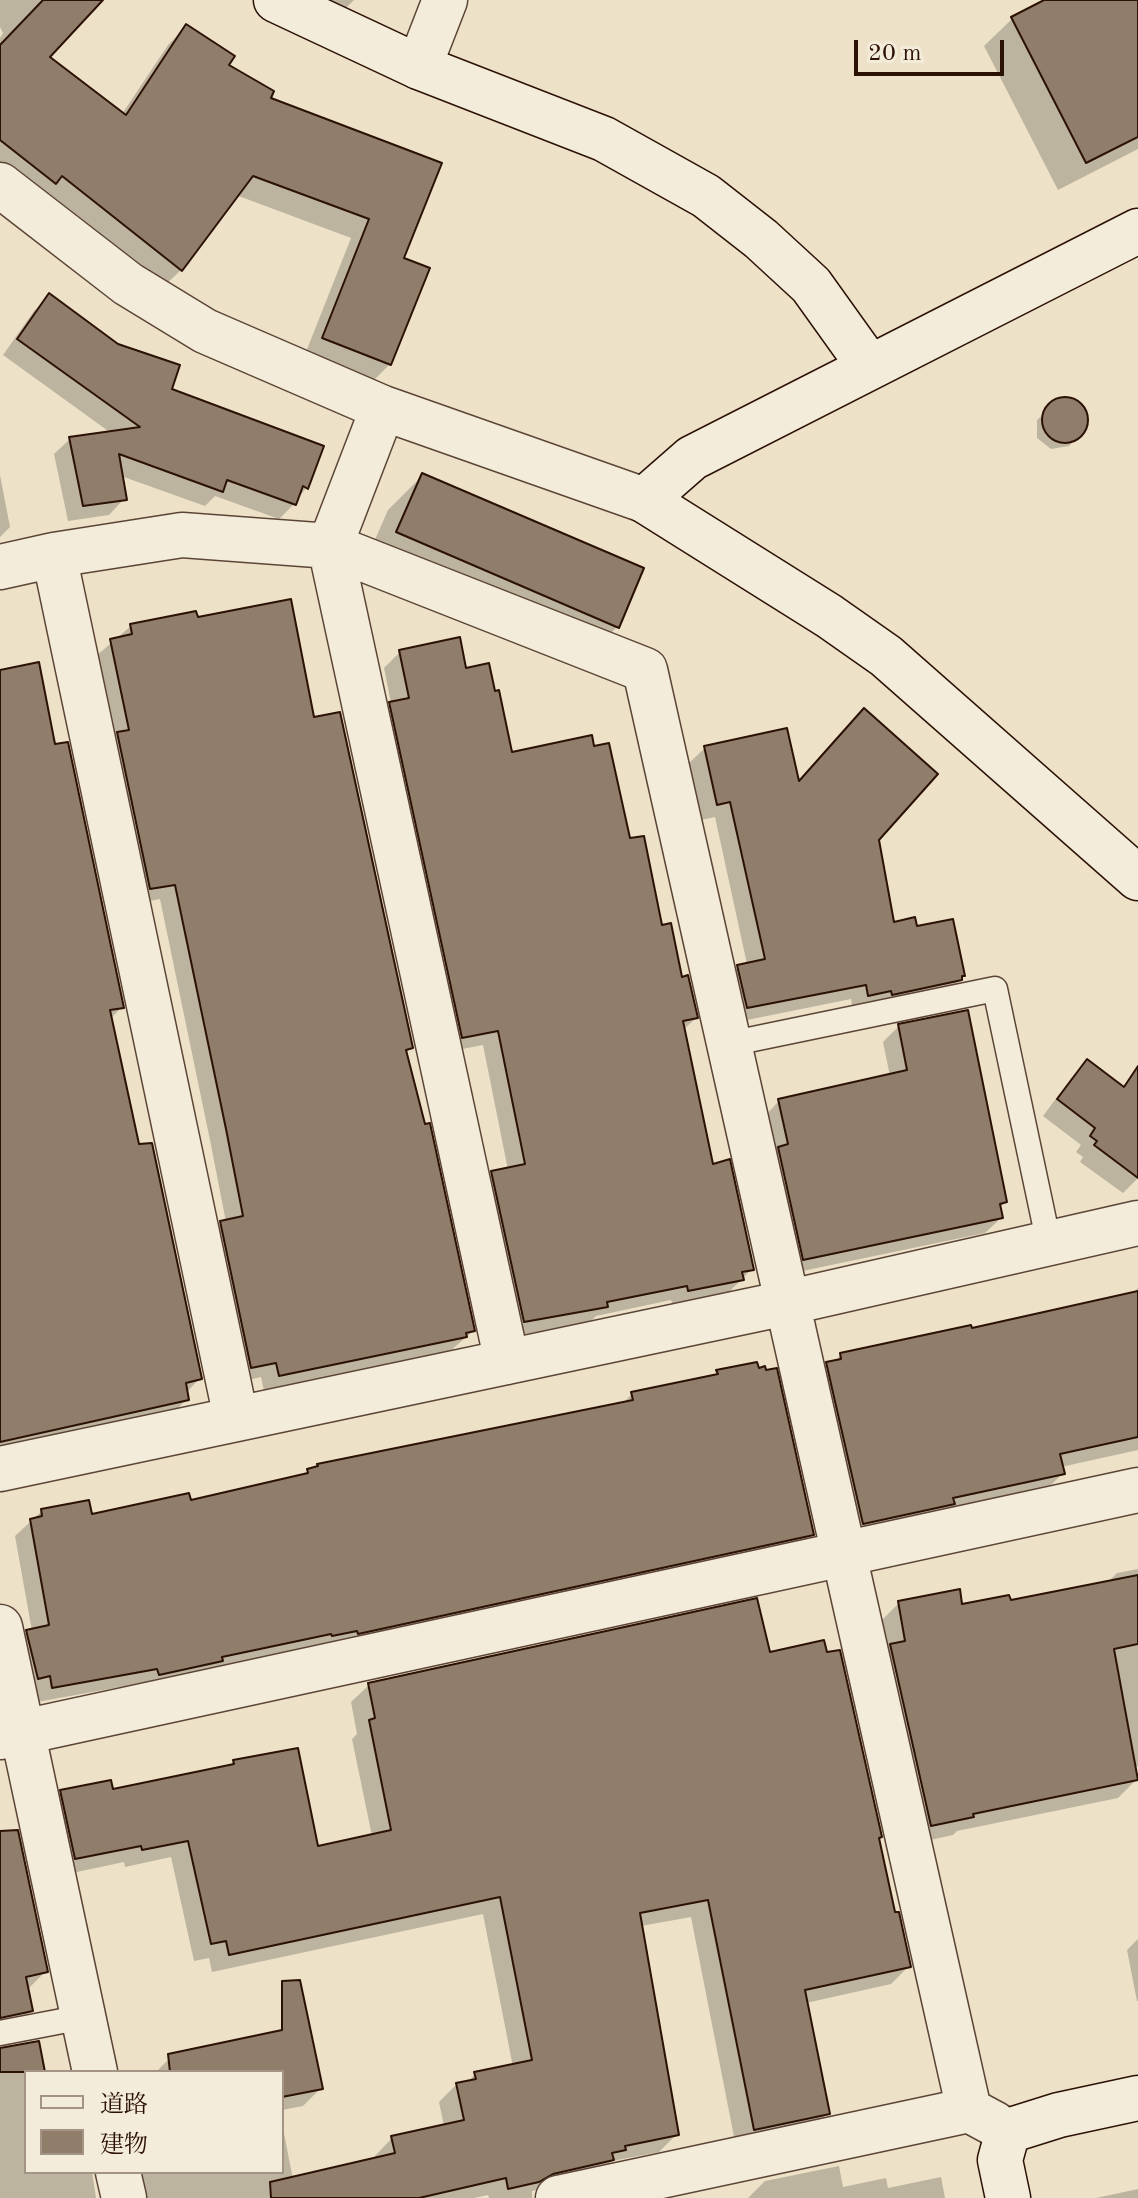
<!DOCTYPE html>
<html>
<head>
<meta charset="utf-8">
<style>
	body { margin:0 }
	#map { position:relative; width:1138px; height:2198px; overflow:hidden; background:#ede1c7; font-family:"Old Standard TT","Noto Serif JP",serif }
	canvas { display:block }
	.legend { position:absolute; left:24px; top:2070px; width:260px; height:104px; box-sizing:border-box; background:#f3ecdb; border:2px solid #a39485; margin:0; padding:10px 14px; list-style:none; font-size:24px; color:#2c1105 }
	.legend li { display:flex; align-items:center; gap:16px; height:40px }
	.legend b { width:40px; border:2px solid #a39485 }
	.scale { position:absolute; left:854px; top:40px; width:150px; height:36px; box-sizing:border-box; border:4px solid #2c1105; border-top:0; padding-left:10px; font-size:24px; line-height:28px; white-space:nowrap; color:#2c1105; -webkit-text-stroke:6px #f3ecdb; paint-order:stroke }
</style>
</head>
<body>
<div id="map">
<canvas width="1138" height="2198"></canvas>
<ul class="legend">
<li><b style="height:10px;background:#f3ecdb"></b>道路</li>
<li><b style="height:22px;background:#907d6a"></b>建物</li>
</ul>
<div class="scale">20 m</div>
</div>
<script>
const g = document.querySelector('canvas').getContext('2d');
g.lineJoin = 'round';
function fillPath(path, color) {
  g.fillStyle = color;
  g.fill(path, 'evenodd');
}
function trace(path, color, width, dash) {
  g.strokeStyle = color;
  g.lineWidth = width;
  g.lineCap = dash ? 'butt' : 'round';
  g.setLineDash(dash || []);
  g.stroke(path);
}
const shadow = new Path2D(`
	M 0,0 L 100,0 L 47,57 L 122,114 L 168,45 L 187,26 L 226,66 L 268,99 L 439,164 L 402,259 L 390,364 L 371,383 L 304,357 L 351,238 L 236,195 L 181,270 L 162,288 L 0,174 L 0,38 L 3,33 L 0,27 Z
	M 316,0 L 354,0 L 338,16 Z
	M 1049,0 L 1138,0 L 1138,149 L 1058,190 L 984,46 L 1012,19 Z
	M 50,296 L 118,345 L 169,390 L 306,488 L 294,504 L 279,519 L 215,496 L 205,506 L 121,476 L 124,499 L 109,515 L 68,521 L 54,454 L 70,439 L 111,433 L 3,355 L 34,311 Z
	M 1071,399 L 1086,414 L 1085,428 L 1069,446 L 1051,449 L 1037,438 L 1037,420 L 1059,400 Z
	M 0,475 L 10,527 L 0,537 Z
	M 423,475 L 617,627 L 582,661 L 363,567 L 388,510 Z
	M 196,620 L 312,719 L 411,1047 L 405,1054 L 473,1331 L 449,1352 L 264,1391 L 261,1377 L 236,1383 L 205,1239 L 221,1223 L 226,1222 L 211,1145 L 160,899 L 135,904 L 96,656 L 131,626 Z
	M 400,652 L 465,670 L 511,755 L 628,841 L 696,1018 L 683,1030 L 711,1166 L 752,1269 L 726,1295 L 673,1306 L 671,1300 L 596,1316 L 590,1322 L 509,1337 L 477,1188 L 492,1173 L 508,1170 L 483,1045 L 447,1052 L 375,719 L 391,703 L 384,668 Z
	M 0,672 L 54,747 L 122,1007 L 110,1019 L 138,1146 L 200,1378 L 186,1393 L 187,1399 L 171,1415 L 0,1453 Z
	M 705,748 L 798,784 L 876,840 L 892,924 L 915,929 L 960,980 L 945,995 L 853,1010 L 851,999 L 732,1023 L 722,982 L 738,967 L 747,964 L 715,817 L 701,820 L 689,763 Z
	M 899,1026 L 1005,1202 L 999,1208 L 1001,1218 L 985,1233 L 788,1274 L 764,1117 L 779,1101 L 890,1076 L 883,1042 Z
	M 1087,1062 L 1138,1099 L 1138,1178 L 1123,1193 L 1080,1162 L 1083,1157 L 1076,1152 L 1081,1145 L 1043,1116 L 1072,1077 Z
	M 1138,1288 L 1138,1450 L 1061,1467 L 1063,1473 L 1044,1492 L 844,1542 L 808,1382 L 827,1363 L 833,1363 L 841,1355 L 970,1330 L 1132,1294 Z
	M 717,1372 L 812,1534 L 796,1550 L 143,1689 L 142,1683 L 37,1702 L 12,1647 L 27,1632 L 32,1631 L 15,1536 L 42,1511 L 90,1516 L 189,1502 L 302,1477 L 308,1471 L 622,1404 L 632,1394 L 712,1377 Z
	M 1138,1569 L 1138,1766 L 1135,1767 L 1137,1779 L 1118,1798 L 957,1831 L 953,1835 L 912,1844 L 880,1622 L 899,1603 L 961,1606 L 1009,1603 L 1107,1583 L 1117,1573 Z
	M 769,1654 L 877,1839 L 894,1915 L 909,1966 L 891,1984 L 806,2003 L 828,2113 L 810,2131 L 736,2147 L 691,1917 L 641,1926 L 677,2134 L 659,2152 L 612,2161 L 594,2178 L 532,2191 L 532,2198 L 489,2198 L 488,2195 L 474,2198 L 311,2198 L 375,2159 L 375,2156 L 392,2138 L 444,2126 L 439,2102 L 457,2084 L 467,2083 L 475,2074 L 513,2067 L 483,1914 L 212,1972 L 209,1958 L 194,1961 L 171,1857 L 125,1867 L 124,1862 L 58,1876 L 44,1809 L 61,1792 L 111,1791 L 229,1767 L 234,1762 L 316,1849 L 372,1836 L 352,1739 L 357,1734 L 351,1702 L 369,1685 Z
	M 0,1906 L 45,1972 L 27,1990 L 31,2011 L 13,2029 L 0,2032 Z
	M 1138,1939 L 1138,2001 L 1137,2001 L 1127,1950 Z
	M 308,2027 L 321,2088 L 303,2106 L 282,2110 L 282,2072 L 156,2072 L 173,2055 Z
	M 0,2049 L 43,2072 L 26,2072 L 26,2172 L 92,2172 L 96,2198 L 0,2198 Z
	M 282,2123 L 295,2190 L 287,2198 L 128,2198 L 120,2172 L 282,2172 Z
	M 839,2166 L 843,2187 L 886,2178 L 888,2188 L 941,2177 L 945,2198 L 748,2198 L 765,2181 Z
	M 1138,2189 L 1138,2198 L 1096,2198 Z`);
const building = new Path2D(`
	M 43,0 L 103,0 L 50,57 L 126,115 L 186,24 L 235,56 L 229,65 L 274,91 L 271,98 L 442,163 L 404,258 L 430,268 L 391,365 L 322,338 L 369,219 L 253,176 L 182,271 L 62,176 L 56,184 L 0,140 L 0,45 Z
	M 1044,0 L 1138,0 L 1138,137 L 1086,163 L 1011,17 Z
	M 49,293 L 118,344 L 180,365 L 172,389 L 324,446 L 308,489 L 303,486 L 296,505 L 227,480 L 223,492 L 119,454 L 127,500 L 83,506 L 69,437 L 140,427 L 17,339 Z
	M1042 420a23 23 0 1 1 46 0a23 23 0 1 1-46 0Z
	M 422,473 L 644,568 L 619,628 L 396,532 Z
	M 291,599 L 314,717 L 340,712 L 413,1048 L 406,1050 L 425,1124 L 430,1123 L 475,1331 L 466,1333 L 467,1337 L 279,1376 L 276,1363 L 251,1368 L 220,1221 L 243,1216 L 226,1129 L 175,885 L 150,889 L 117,732 L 129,730 L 110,639 L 132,634 L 130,624 L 196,611 L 198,617 Z
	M 460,637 L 466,668 L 489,663 L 495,691 L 499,690 L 512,752 L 592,735 L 594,746 L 609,743 L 630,838 L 644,836 L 662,925 L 671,923 L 682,977 L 688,975 L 698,1018 L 683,1021 L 713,1164 L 730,1159 L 754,1270 L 742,1272 L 744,1280 L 688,1291 L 687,1286 L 607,1302 L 608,1307 L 524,1322 L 491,1171 L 525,1164 L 498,1031 L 462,1038 L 389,702 L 409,698 L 399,650 Z
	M 39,662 L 55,744 L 68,742 L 124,1008 L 110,1010 L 139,1144 L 152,1143 L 202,1379 L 186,1383 L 189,1400 L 0,1442 L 0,670 Z
	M 864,708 L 938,774 L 879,840 L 894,922 L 915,917 L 917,926 L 953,919 L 965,976 L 962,976 L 962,980 L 892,995 L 891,991 L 868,996 L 866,985 L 747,1008 L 737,965 L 765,959 L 730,802 L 717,805 L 704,746 L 787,728 L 799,781 Z
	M 968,1010 L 1007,1202 L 1000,1204 L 1003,1218 L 803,1260 L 778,1147 L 788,1144 L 778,1099 L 907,1070 L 898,1024 Z
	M 1087,1059 L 1124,1087 L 1138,1066 L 1138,1178 L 1094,1145 L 1097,1141 L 1090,1136 L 1095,1128 L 1057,1099 Z
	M 1138,1291 L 1138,1437 L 1060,1454 L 1065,1474 L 953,1498 L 955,1504 L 863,1524 L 826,1362 L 841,1359 L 840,1353 L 971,1325 L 972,1328 Z
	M 757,1362 L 759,1368 L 765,1366 L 766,1370 L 777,1368 L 814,1535 L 358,1634 L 357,1631 L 332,1636 L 331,1634 L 222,1657 L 223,1661 L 159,1675 L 157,1669 L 52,1688 L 50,1676 L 38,1679 L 26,1630 L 49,1625 L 30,1519 L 42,1516 L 41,1509 L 89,1500 L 92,1514 L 189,1493 L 191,1500 L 308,1473 L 307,1469 L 318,1466 L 317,1464 L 633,1400 L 631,1392 L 718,1374 L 716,1370 Z
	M 1138,1575 L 1138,1644 L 1114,1649 L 1138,1780 L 973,1814 L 974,1817 L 931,1826 L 890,1644 L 905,1641 L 898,1601 L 960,1589 L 962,1604 L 1009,1595 L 1011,1600 Z
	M 757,1598 L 770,1652 L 824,1640 L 827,1652 L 840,1650 L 882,1837 L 879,1838 L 895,1912 L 899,1912 L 911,1967 L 805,1990 L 830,2114 L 754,2130 L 708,1900 L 640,1913 L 679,2135 L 625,2146 L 626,2150 L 612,2153 L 614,2160 L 553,2174 L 539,2182 L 508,2189 L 506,2178 L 419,2198 L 271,2198 L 270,2182 L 395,2153 L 391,2136 L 464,2120 L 456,2083 L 476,2079 L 474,2072 L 532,2060 L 500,1897 L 229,1955 L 226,1941 L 211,1944 L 188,1841 L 142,1850 L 141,1846 L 75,1859 L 60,1790 L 111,1780 L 113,1789 L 234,1764 L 233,1760 L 298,1748 L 318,1846 L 391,1830 L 369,1720 L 375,1718 L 368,1683 Z
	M 18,1830 L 48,1972 L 26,1977 L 33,2011 L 0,2018 L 0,1831 Z
	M 300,1980 L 323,2089 L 282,2097 L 282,2072 L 170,2072 L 168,2054 L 282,2030 L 282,1981 Z
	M 39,2041 L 45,2072 L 0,2072 L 0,2048 Z`);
const lane = new Path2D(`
	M 729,1044 L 995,989 L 1049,1244
	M 0,2033 L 83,2017`);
const street = new Path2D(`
	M 419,67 L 445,0
	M 0,185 L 128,284 L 205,331 L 383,408 L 644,500
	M 383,408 L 330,546 L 645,670 L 969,2110
	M 54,555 L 236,1418
	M 0,567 L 54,555 L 182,535 L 330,546 L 507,1362
	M 0,1469 L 786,1303 L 1138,1223
	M 0,1627 L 95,2072
	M 0,1737 L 1138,1490
	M 118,2172 L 124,2198
	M 558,2198 L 969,2110 L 995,2124`);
const secondary = new Path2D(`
	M 276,0 L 419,67 L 604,139 L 706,196 L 761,239 L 811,285 L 869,366
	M 1138,231 L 692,458 L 644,500 L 829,616 L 886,656 L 1138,878
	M 1008,2198 L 1000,2160 L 1008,2131 L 1059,2115 L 1138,2098`);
fillPath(shadow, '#0003');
fillPath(building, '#907d6a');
trace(building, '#2c1105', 2);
trace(lane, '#5c4536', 27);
trace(street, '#5c4536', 47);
trace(secondary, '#2c1105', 47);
trace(lane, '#f3ecdb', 24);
trace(street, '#f3ecdb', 44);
trace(secondary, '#f3ecdb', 44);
</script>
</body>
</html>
